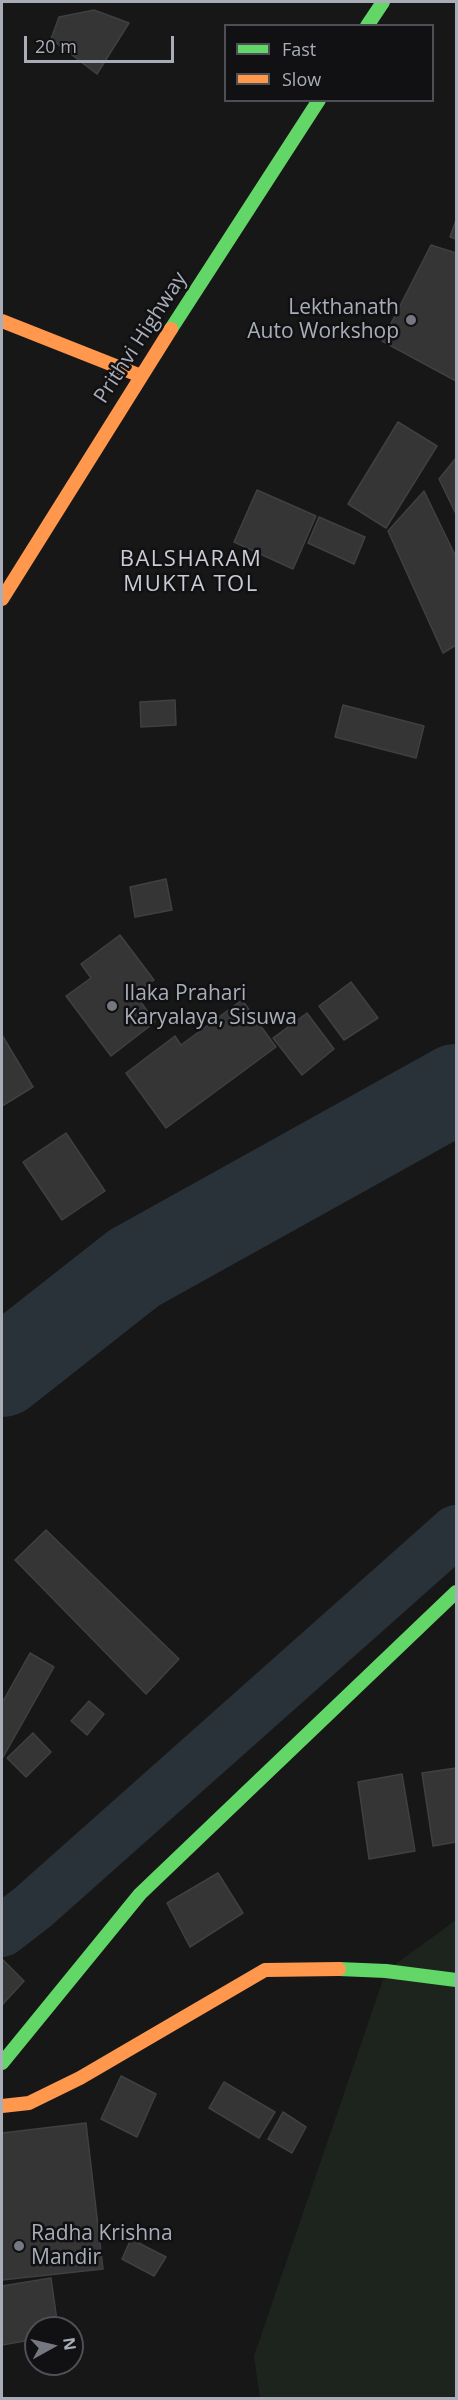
<!DOCTYPE html>
<html>
<head>
<meta charset="utf-8">
<style>
	body { margin:0 }
	#map { position:relative; width:458px; height:2400px; overflow:hidden; background:#171717; font-family:"Open Sans",sans-serif }
	canvas { display:block }
	.frame { position:absolute; inset:0; border:3px solid #a8adb8; pointer-events:none }
	.legend { position:absolute; left:224px; top:24px; width:210px; height:78px; box-sizing:border-box; background:#111113; border:2px solid #4d4f55; margin:0; padding:8px 10px; list-style:none; font-size:18px; color:#a8adb8 }
	.legend li { display:flex; align-items:center; gap:12px; height:30px }
	.legend b { width:30px; border:2px solid #4d4f55 }
	.north { position:absolute; left:24px; top:2316px; width:60px; height:60px; box-sizing:border-box; background:#111113; border:2px solid #4d4f55; border-radius:50%; rotate:82deg; font-size:16px; font-weight:700; line-height:24px; text-align:center; color:#a8adb8 }
	.north::after { content:''; display:block; margin:auto; width:21px; height:27px; background:#757880; clip-path:polygon(50% 0,100% 100%,50% 72%,0 100%) }
	.scale { position:absolute; left:24px; top:36px; width:150px; height:27px; box-sizing:border-box; border:3px solid #a8adb8; border-top:0; padding-left:8px; font-size:18px; line-height:21px; white-space:nowrap; color:#a8adb8; -webkit-text-stroke:4px #111113; paint-order:stroke }
</style>
</head>
<body>
<div id="map">
<canvas width="458" height="2400"></canvas>
<div class="frame"></div>
<ul class="legend">
<li><b style="height:8px;background:#63d668"></b>Fast</li>
<li><b style="height:8px;background:#ff974d"></b>Slow</li>
</ul>
<div class="north">N</div>
<div class="scale">20 m</div>
</div>
<script>
const g = document.querySelector('canvas').getContext('2d');
g.lineJoin = 'round';
function fillPath(path, color) {
  g.fillStyle = color;
  g.fill(path, 'evenodd');
}
function trace(path, color, width, dash) {
  g.strokeStyle = color;
  g.lineWidth = width;
  g.lineCap = dash ? 'butt' : 'round';
  g.setLineDash(dash || []);
  g.stroke(path);
}
function drawText(font, color, halo, rows, align = 'center') {
  g.font = font + ' "Open Sans",sans-serif';
  g.lineWidth = 5;
  g.setLineDash([]);
  g.textBaseline = 'middle';
  g.strokeStyle = halo;
  g.fillStyle = color;
  for (const [text, x, y, turn = 0] of rows) {
    g.save();
    g.translate(x, y);
    g.rotate((+turn || 0) * Math.PI / 180);
    g.textAlign = isNaN(turn) ? turn : align;
    if (halo) g.strokeText(text, 0, 0);
    g.fillText(text, 0, 0);
    g.restore();
  }
}
const green = new Path2D(`
	M 456,1920 L 456,2398 L 260,2398 L 254,2356 L 386,1971 Z`);
const canal = new Path2D(`
	M 2,1931 L 33,1907 L 456,1531`);
const river = new Path2D(`
	M 2,1372 L 134,1268 L 456,1089`);
const building = new Path2D(`
	M 94,10 L 129,23 L 97,74 L 51,39 L 59,17 Z
	M 456,220 L 456,239 L 450,237 Z
	M 431,245 L 456,253 L 456,381 L 382,341 Z
	M 398,422 L 437,446 L 386,528 L 348,504 Z
	M 456,458 L 456,514 L 439,479 Z
	M 257,490 L 316,516 L 293,569 L 234,542 Z
	M 424,491 L 456,557 L 456,645 L 443,653 L 388,531 Z
	M 319,517 L 365,537 L 354,564 L 308,543 Z
	M 175,700 L 176,725 L 141,727 L 140,702 Z
	M 343,705 L 424,726 L 416,758 L 335,737 Z
	M 166,879 L 172,910 L 135,917 L 130,887 Z
	M 120,935 L 154,980 L 135,994 L 155,1022 L 111,1056 L 66,996 L 91,978 L 81,964 Z
	M 351,982 L 378,1018 L 344,1040 L 319,1006 Z
	M 242,1000 L 276,1047 L 166,1128 L 126,1073 L 175,1036 L 181,1045 Z
	M 307,1013 L 334,1049 L 302,1075 L 273,1038 Z
	M 2,1035 L 33,1087 L 2,1106 Z
	M 66,1133 L 105,1191 L 62,1220 L 23,1162 Z
	M 46,1530 L 179,1659 L 146,1694 L 15,1560 Z
	M 30,1653 L 54,1667 L 2,1759 L 2,1703 Z
	M 89,1701 L 104,1714 L 87,1735 L 71,1721 Z
	M 33,1733 L 51,1752 L 26,1777 L 7,1758 Z
	M 456,1768 L 456,1842 L 433,1846 L 422,1773 Z
	M 402,1774 L 415,1851 L 369,1859 L 358,1782 Z
	M 218,1873 L 243,1913 L 190,1947 L 167,1903 Z
	M 2,1959 L 24,1981 L 2,2005 Z
	M 121,2076 L 156,2094 L 137,2137 L 101,2119 Z
	M 224,2082 L 275,2112 L 259,2138 L 209,2108 Z
	M 283,2112 L 306,2127 L 292,2153 L 268,2139 Z
	M 86,2123 L 103,2269 L 2,2280 L 2,2133 Z
	M 131,2239 L 166,2257 L 154,2276 L 122,2259 Z
	M 51,2278 L 58,2328 L 36,2328 L 36,2339 L 2,2345 L 2,2286 Z`);
const fast = new Path2D(`
	M 367,26 L 383,2
	M 171,329 L 319,100
	M 339,1969 L 386,1971 L 456,1980
	M 2,2063 L 140,1894 L 456,1592`);
const slow = new Path2D(`
	M 2,321 L 141,376
	M 2,599 L 171,329
	M 2,2106 L 29,2103 L 80,2078 L 265,1970 L 339,1969`);
const markers = [
	[411,320,6,"#757880"],
	[112,1006,6,"#757880"],
	[19,2246,6,"#757880"]
];
const poiNames = [
	["Lekthanath",399,308,"right"],
	["Auto Workshop",399,332,"right"],
	["Ilaka Prahari",124,994],
	["Karyalaya, Sisuwa",124,1018],
	["Radha Krishna",31,2234],
	["Mandir",31,2258]
];
const streetNames = [
	["Prithvi Highway",141,338,-57]
];
const neighbourhoodNames = [
	["BALSHARAM",191,560],
	["MUKTA TOL",191,585]
];
fillPath(green, '#1d241e');
trace(canal, '#2a3239', 52);
trace(river, '#2a3239', 90);
fillPath(building, '#353536');
trace(building, '#3f4043', 1.5);
trace(fast, '#63d668', 14);
trace(slow, '#ff974d', 14);
for (const [x, y, r, color] of markers) {
  const dot = new Path2D();
  dot.arc(x, y, r, 0, 2 * Math.PI);
  g.fillStyle = color;
  g.fill(dot);
  trace(dot, '#111113', 2);
}
drawText('21px', '#a8adb8', '#111113', poiNames, 'left');
drawText('21px', '#a8adb8', '#111113', streetNames);
g.letterSpacing = '1.5px';
drawText('22px', '#c9ccd4', '#111113', neighbourhoodNames);
g.letterSpacing = '0px';
</script>
</body>
</html>
